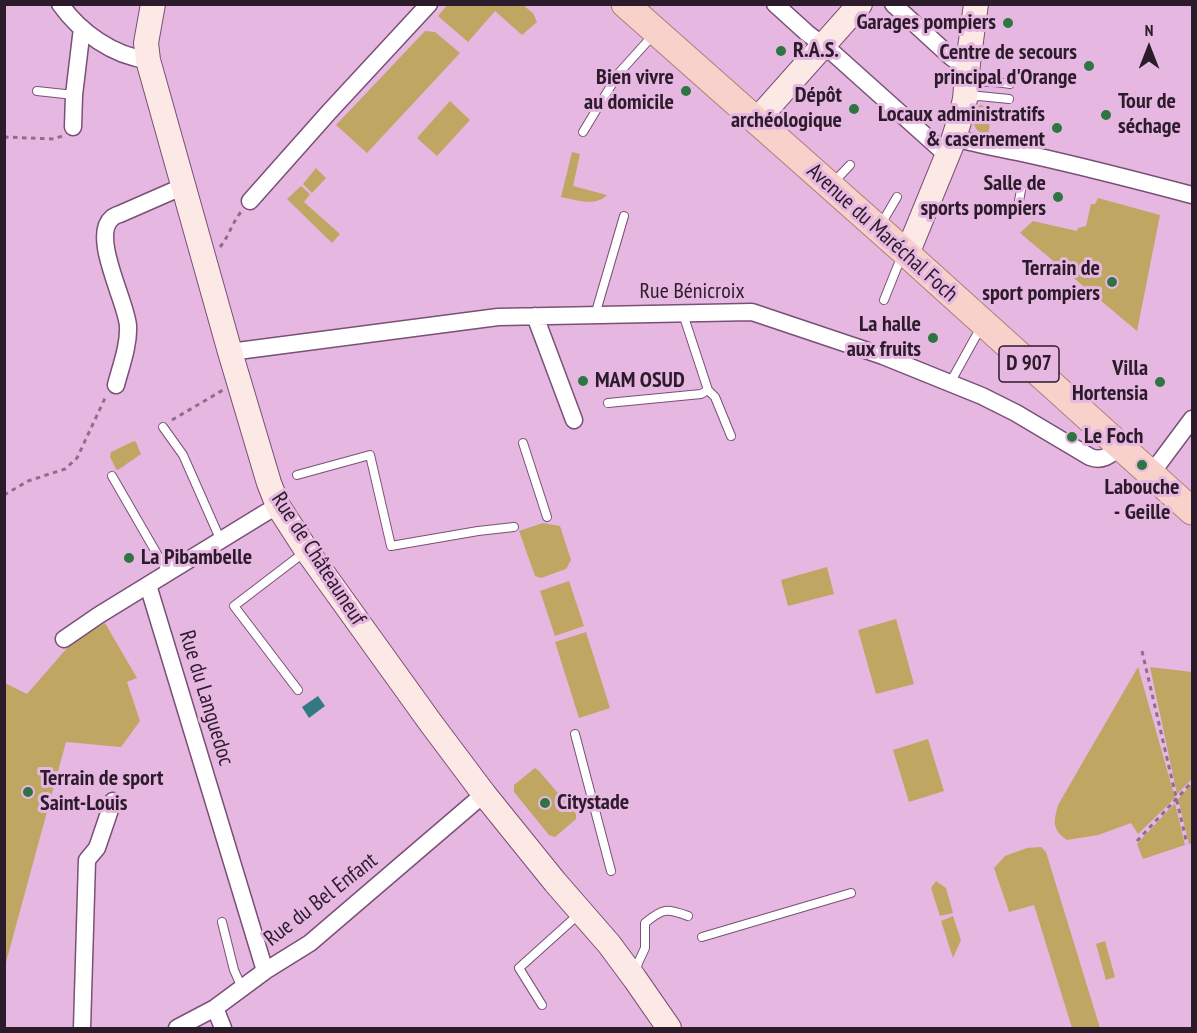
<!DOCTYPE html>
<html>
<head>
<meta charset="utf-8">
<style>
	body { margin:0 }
	#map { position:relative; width:1197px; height:1033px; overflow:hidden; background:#e6b7e1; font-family:"PT Sans Narrow",sans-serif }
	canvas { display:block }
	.frame { position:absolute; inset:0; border:6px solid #2c1b2b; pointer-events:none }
	.north { position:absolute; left:1119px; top:18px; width:60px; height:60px; -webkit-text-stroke:4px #e6b7e1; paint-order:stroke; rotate:0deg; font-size:16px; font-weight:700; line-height:24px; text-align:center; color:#2c1b2b }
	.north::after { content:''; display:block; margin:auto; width:21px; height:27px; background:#2c1b2b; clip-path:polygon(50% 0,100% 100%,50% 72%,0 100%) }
</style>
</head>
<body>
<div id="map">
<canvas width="1197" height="1033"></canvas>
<div class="frame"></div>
<div class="north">N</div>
</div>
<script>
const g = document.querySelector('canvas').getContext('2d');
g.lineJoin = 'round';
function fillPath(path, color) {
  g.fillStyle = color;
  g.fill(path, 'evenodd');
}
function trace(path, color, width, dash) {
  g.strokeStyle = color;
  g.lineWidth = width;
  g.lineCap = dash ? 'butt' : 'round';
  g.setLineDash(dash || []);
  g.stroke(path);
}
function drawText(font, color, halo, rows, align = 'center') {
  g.font = font + ' "PT Sans Narrow",sans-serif';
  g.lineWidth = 6;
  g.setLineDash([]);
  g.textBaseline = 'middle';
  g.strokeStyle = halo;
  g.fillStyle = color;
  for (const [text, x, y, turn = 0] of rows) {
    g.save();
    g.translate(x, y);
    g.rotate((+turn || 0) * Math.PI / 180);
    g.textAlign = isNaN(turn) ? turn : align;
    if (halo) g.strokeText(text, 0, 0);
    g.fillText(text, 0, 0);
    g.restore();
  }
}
const green = new Path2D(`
	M 448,4 L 523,5 L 533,13 L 537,22 L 522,35 L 495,11 L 468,42 L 438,16 Z
	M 425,31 L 435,32 L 460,53 L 367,153 L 336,125 Z
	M 450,101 L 470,120 L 437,156 L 417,138 Z
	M 980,105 L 992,108 L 988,136 C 978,132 973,129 974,118 C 974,111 975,109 980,105 Z
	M 572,152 L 580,154 L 573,186 L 607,195 C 595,207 577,200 561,197 Z
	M 316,168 L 326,178 L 312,193 L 303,184 Z
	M 301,186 L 310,194 L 304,202 L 340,234 L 332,243 L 287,199 Z
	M 1098,198 L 1160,215 L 1137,331 L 1020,233 L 1033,221 L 1077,231 L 1078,228 L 1086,226 L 1091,204 L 1095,204 Z
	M 134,441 L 136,442 L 141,454 L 118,470 L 116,469 L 110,457 L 111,452 Z
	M 543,523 L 560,526 L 571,560 L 566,569 L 541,578 L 535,576 L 519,531 Z
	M 827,567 L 834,594 L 788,606 L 781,580 Z
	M 569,581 L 584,626 L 555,636 L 540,591 Z
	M 896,619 L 914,684 L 876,694 L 858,630 Z
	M 105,623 L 137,678 L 127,682 L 140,721 L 121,747 L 66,742 L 5,966 L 5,683 L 27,694 L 74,640 Z
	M 586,632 L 610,708 L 579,718 L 555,642 Z
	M 1192,655 L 1192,779 L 1177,794 L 1150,667 L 1192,672 Z
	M 1138,667 L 1175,798 L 1138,834 L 1131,823 L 1098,835 L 1067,840 C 1051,829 1054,821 1058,805 Z
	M 928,739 L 944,791 L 909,802 L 893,750 Z
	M 535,768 L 539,771 L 576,814 L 576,819 L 555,837 L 549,835 L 514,792 L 514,785 Z
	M 1192,784 L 1192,843 L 1189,844 L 1178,799 Z
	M 1175,803 L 1185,845 L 1143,859 L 1137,844 Z
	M 1041,847 L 1046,852 L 1100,1028 L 1072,1028 L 1034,905 L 1009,912 L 994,868 L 1005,856 L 1027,848 Z
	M 936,881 L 946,888 L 953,913 L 940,916 L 931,888 Z
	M 953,916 L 961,940 L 953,958 L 941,921 Z
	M 1105,941 L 1115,977 L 1106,980 L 1096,944 Z`);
const water = new Path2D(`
	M 318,696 L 325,706 L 309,718 L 302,707 Z`);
const path = new Path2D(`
	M 4,137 L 54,139 L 62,136
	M 220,247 C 229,236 232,223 241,212
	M 172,420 L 223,390
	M 4,495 L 28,481 L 65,469 L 77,458 L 106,396
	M 1142,651 L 1187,844
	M 1137,841 L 1192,782`);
const lane = new Path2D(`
	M 969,85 C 984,80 995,82 1010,84
	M 37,91 L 74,95
	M 967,98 L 979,96 L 1009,99
	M 583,132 L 618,74 L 655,33
	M 832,184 L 850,165
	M 1019,201 L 1021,190
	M 880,226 L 897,197
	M 884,300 L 898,265 L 905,256
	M 683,314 L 708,390 L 715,397 L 731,436
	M 595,315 L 624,216
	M 950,383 L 976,336 L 983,327
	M 608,403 L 701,394 L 708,390
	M 163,427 L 183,455 L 221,541
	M 523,443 L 547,517
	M 297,475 L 370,455 L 391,546 L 478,531 L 514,527
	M 112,476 L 168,573
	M 298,690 L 234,606 L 306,551
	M 575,734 L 611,871
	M 222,922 L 234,970 L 242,988
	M 702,937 L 851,893
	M 636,972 L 638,963 L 645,948 L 645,923 C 663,908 667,908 688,916
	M 542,1005 L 519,968 L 579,914`);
const street = new Path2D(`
	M 60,4 C 80,32 113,56 148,60
	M 775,4 L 807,33 L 832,52 L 948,156
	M 893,4 L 951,57 L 955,60 L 968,63
	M 73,127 L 74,95 L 82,28
	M 954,138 C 980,145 1005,149 1031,155 C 1085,167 1139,181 1192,195
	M 250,201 L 329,112 L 429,4
	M 535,316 L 574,420
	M 230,352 L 498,317 L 752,312 L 883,356 L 982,396 L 1016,413 L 1090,457 C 1103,462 1110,455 1121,446
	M 116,385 C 121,366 129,345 128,326 C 127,303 90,236 112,218 C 114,216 117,215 120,214 L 184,186
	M 1151,474 L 1192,419
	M 148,585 L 265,971
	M 64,639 L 99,615 L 265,513 L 278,506
	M 215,1008 L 223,1028
	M 82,1028 L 87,860 L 97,848 L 113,801
	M 177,1028 L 215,1008 L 265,971 L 310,943 L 484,794`);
const secondary = new Path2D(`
	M 153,4 L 146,43 L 148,60 L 230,352 L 269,483 L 278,506 L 307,551 L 430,722 L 484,794 L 555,882 L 609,944 L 635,979 L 669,1028
	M 756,121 L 860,4
	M 907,254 L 952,144 L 962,112 L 965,99 L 968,63 L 976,4`);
const primary = new Path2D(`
	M 625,4 L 907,254 L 1192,511`);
const markers = [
	[1008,23,6,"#2e7541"],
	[781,51,6,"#2e7541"],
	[1089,66,6,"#2e7541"],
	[686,91,6,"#2e7541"],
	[854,109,6,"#2e7541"],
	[1106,115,6,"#2e7541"],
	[1057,128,6,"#2e7541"],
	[1058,197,6,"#2e7541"],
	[1112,282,6,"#2e7541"],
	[933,338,6,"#2e7541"],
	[583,381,6,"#2e7541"],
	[1160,382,6,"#2e7541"],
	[1072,437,6,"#2e7541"],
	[1142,465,6,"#2e7541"],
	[129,558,6,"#2e7541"],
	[28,792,6,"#2e7541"],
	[545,803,6,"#2e7541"]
];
const shields = [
	[1029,364,60]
];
const shieldNames = [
	["D 907",1029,364]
];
const poiNames = [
	["Garages pompiers",996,23],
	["R.A.S.",793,51,"left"],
	["Centre de secours",1077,53],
	["principal d'Orange",1077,78],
	["Bien vivre",674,78],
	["au domicile",674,103],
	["Dépôt",842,96],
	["archéologique",842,121],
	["Tour de",1118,102,"left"],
	["séchage",1118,127,"left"],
	["Locaux administratifs",1045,115],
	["& casernement",1045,140],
	["Salle de",1046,184],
	["sports pompiers",1046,209],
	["Terrain de",1100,269],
	["sport pompiers",1100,294],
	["La halle",921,325],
	["aux fruits",921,350],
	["Villa",1148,369],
	["Hortensia",1148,394],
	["MAM OSUD",595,381,"left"],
	["Le Foch",1084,437,"left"],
	["Labouche",1142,488,"center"],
	["- Geille",1142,513,"center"],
	["La Pibambelle",141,558,"left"],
	["Terrain de sport",40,779,"left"],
	["Saint-Louis",40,804,"left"],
	["Citystade",557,803,"left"]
];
const streetNames = [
	["Avenue du Maréchal Foch",882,233,42],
	["Rue Bénicroix",692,292],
	["Rue de Châteauneuf",318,559,57],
	["Rue du Languedoc",206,698,73],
	["Rue du Bel Enfant",321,900,-38]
];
fillPath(green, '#bfa663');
fillPath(water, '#327984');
trace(lane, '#795076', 10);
trace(street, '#795076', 19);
trace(secondary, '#795076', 26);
trace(primary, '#ae7e7c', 29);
trace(path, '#8f6e8c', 3, [4.5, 4.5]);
trace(lane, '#fff', 8);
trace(street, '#fff', 16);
trace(secondary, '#fce8e5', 24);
trace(primary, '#f8d1ca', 27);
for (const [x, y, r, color] of markers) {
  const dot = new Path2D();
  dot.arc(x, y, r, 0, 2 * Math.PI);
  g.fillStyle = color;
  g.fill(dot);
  trace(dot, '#e6b7e1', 2);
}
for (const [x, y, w] of shields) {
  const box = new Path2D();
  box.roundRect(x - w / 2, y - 18, w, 36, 4.5);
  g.fillStyle = '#e6b7e1';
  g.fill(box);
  trace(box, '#2c1b2b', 1.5);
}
drawText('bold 21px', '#2c1b2b', null, shieldNames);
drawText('bold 22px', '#2c1b2b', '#e6b7e1', poiNames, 'right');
drawText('22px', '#2c1b2b', '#e6b7e1', streetNames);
</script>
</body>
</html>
